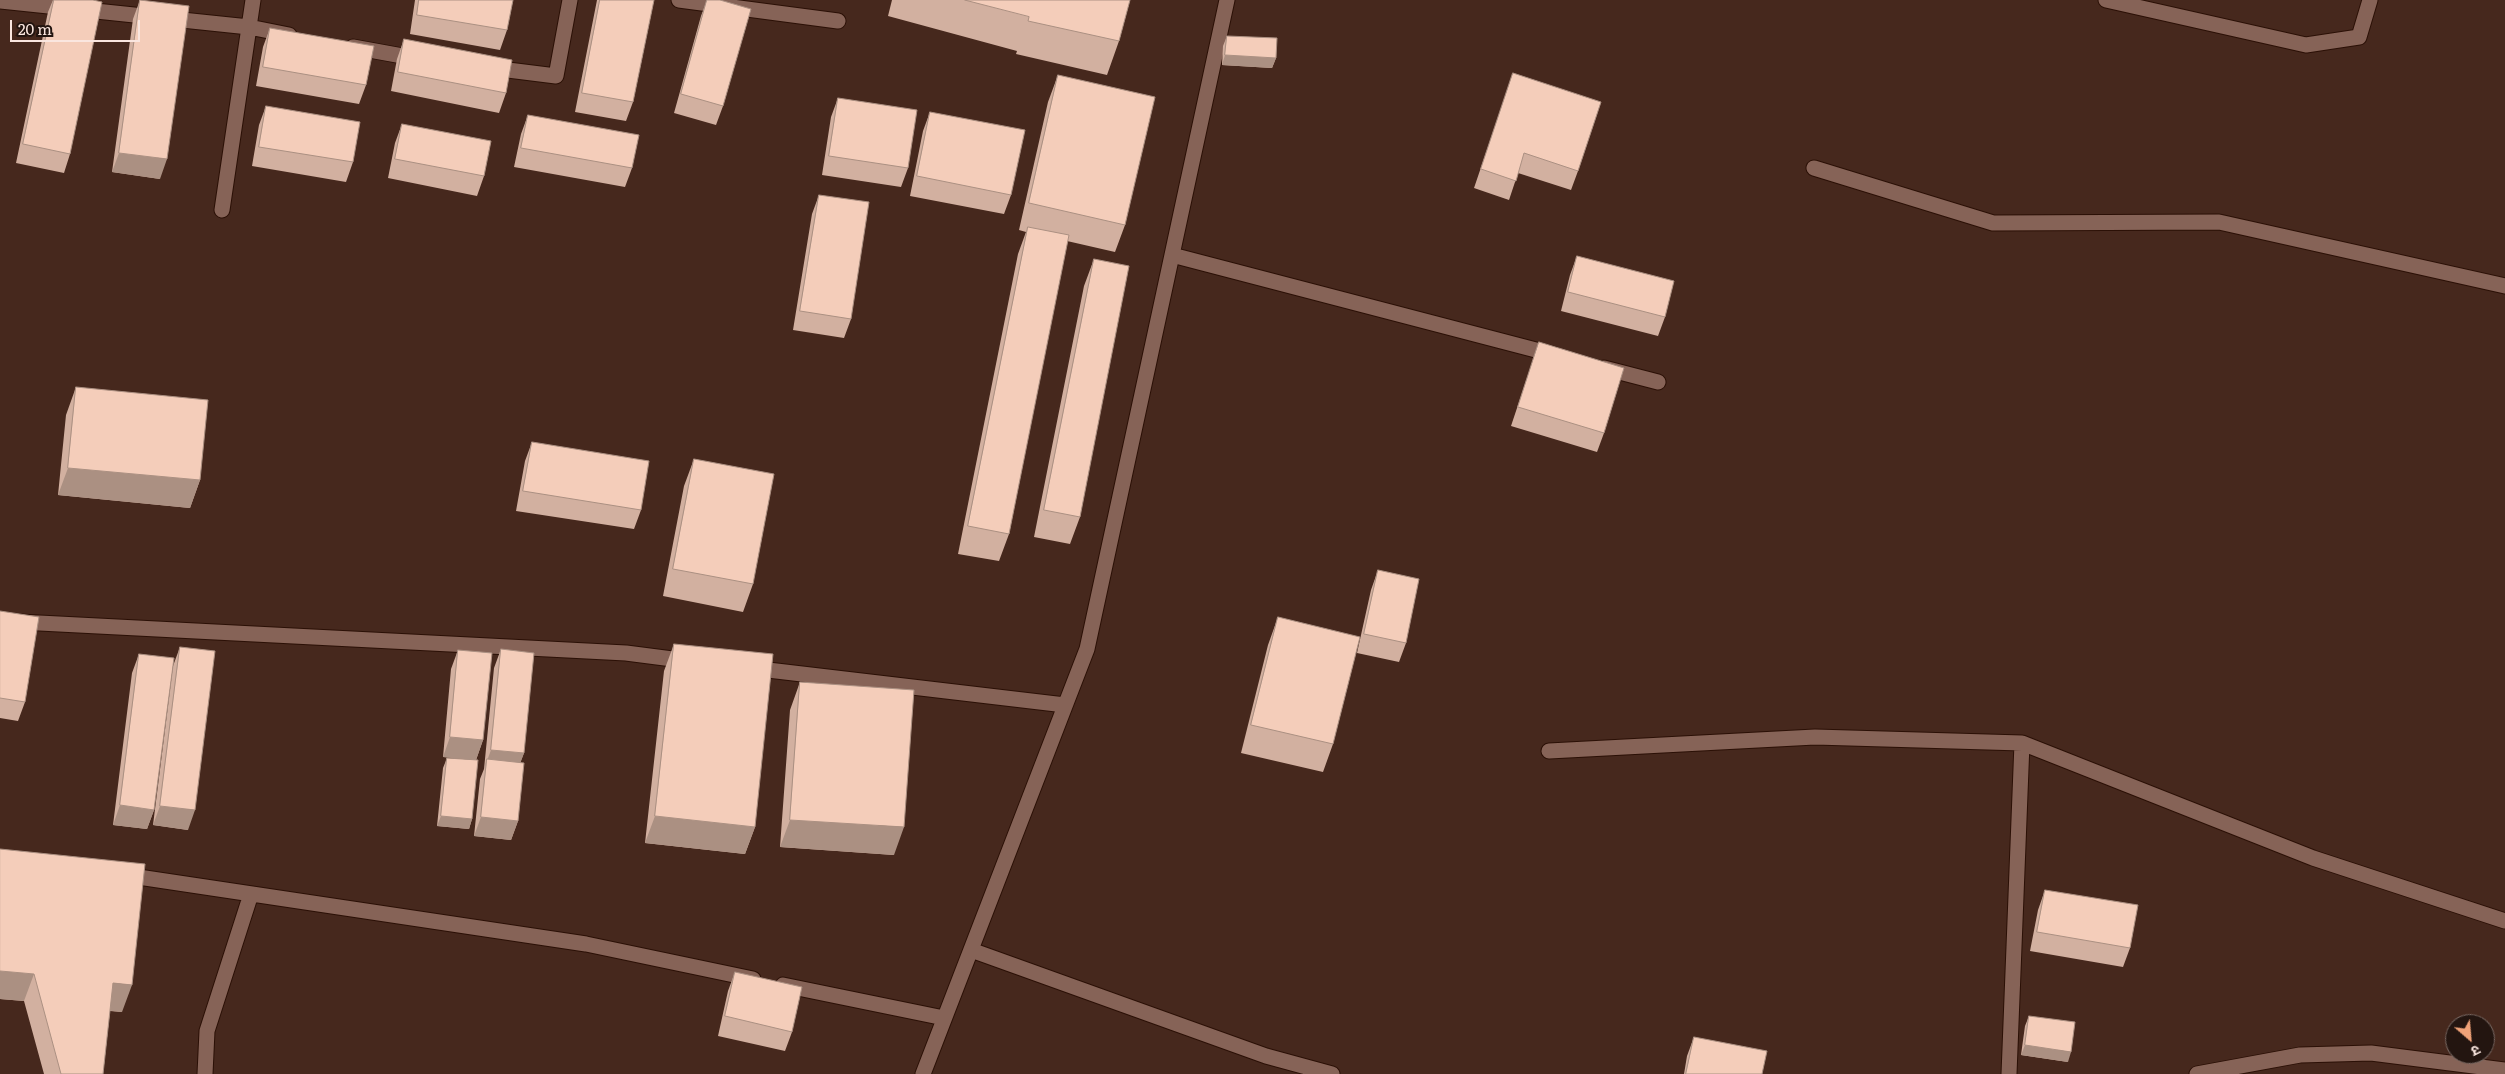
<!DOCTYPE html>
<html>
<head>
<meta charset="utf-8">
<style>
	body { margin:0 }
	#map { position:relative; width:2505px; height:1074px; overflow:hidden; background:#46281d; font-family:Literata,"Noto Sans Devanagari",serif }
	canvas { display:block }
	.north { position:absolute; left:2445px; top:1014px; width:50px; height:50px; box-sizing:border-box; background:#231510; border:1px solid #796963; border-radius:50%; rotate:153deg; font-size:14px; font-weight:700; line-height:20px; text-align:center; color:#fae6df }
	.north::after { content:''; display:block; margin:auto; width:18px; height:22px; background:#f0a278; clip-path:polygon(50% 0,100% 100%,50% 72%,0 100%) }
	.scale { position:absolute; left:10px; top:20px; width:130px; height:22px; box-sizing:border-box; border:2px solid #fae6df; border-top:0; padding-left:6px; font-size:15px; line-height:18px; white-space:nowrap; color:#fae6df; -webkit-text-stroke:4px #231510; paint-order:stroke }
</style>
</head>
<body>
<div id="map">
<canvas width="2505" height="1074"></canvas>
<div class="north">उ</div>
<div class="scale">20 m</div>
</div>
<script>
const g = document.querySelector('canvas').getContext('2d');
g.lineJoin = 'round';
function trace(path, color, width, dash) {
  g.strokeStyle = color;
  g.lineWidth = width;
  g.lineCap = dash ? 'butt' : 'round';
  g.setLineDash(dash || []);
  g.stroke(path);
}
function fillPath(path, color) {
  g.fillStyle = color;
  g.fill(path, 'evenodd');
}
const minor = new Path2D(`
	M 679,0 L 838,21
	M 2106,0 L 2306,45 L 2359,37 L 2370,0
	M 0,1 L 249,27 L 289,35
	M 353,47 L 419,59
	M 492,68 L 556,76 L 570,0
	M 1814,168 L 1993,223 L 2219,222 L 2505,286
	M 222,210 L 253,0
	M 1172,255 L 1555,355
	M 1604,368 L 1658,382
	M 0,621 L 626,653 L 688,661
	M 751,668 L 1065,705
	M 1549,751 L 1815,737 L 2022,743 L 2313,858 L 2505,921
	M 125,875 L 586,944 L 753,979
	M 971,950 L 1266,1056 L 1332,1074
	M 783,985 L 944,1018
	M 205,1074 L 207,1031 L 251,894
	M 923,1074 L 1087,649 L 1227,0
	M 2009,1074 L 2022,743
	M 2197,1074 L 2300,1055 L 2371,1053 L 2505,1070`);
const wall = new Path2D(`
	M 53,0 L 93,0 L 70,154 L 64,173 L 16,163 L 48,12 Z
	M 140,0 L 160,179 L 112,172 L 133,19 Z
	M 415,0 L 513,0 L 507,30 L 500,50 L 410,34 Z
	M 597,0 L 654,0 L 633,102 L 626,121 L 575,112 Z
	M 707,0 L 723,106 L 716,125 L 674,113 L 701,16 Z
	M 892,0 L 1130,0 L 1119,41 L 1107,75 L 1016,54 L 1017,51 L 888,16 Z
	M 270,28 L 366,85 L 359,104 L 256,86 L 263,47 Z
	M 1227,36 L 1276,58 L 1272,68 L 1222,65 L 1223,46 Z
	M 404,39 L 506,93 L 499,113 L 391,91 L 397,59 Z
	M 1513,73 L 1578,171 L 1571,190 L 1518,173 L 1509,200 L 1474,188 Z
	M 1058,75 L 1125,225 L 1115,252 L 1067,241 L 1009,534 L 999,561 L 958,554 L 1018,254 L 1026,232 L 1019,230 L 1048,102 Z
	M 838,98 L 908,168 L 901,187 L 822,175 L 831,117 Z
	M 266,106 L 353,162 L 346,182 L 252,166 L 259,125 Z
	M 930,112 L 1011,195 L 1004,214 L 910,196 L 923,131 Z
	M 528,115 L 632,168 L 625,187 L 514,167 L 521,134 Z
	M 402,124 L 484,176 L 477,196 L 388,178 L 395,143 Z
	M 819,195 L 851,319 L 844,338 L 793,330 L 812,214 Z
	M 1577,256 L 1665,317 L 1658,336 L 1561,311 L 1570,275 Z
	M 1094,259 L 1080,517 L 1070,544 L 1034,537 L 1084,286 Z
	M 1539,342 L 1604,433 L 1597,452 L 1511,426 Z
	M 76,387 L 200,480 L 190,508 L 58,495 L 66,415 Z
	M 532,442 L 641,510 L 634,529 L 516,511 L 525,461 Z
	M 694,459 L 753,584 L 743,612 L 663,596 L 684,486 Z
	M 1378,570 L 1406,643 L 1399,662 L 1357,653 L 1371,590 Z
	M 0,611 L 25,702 L 18,721 L 0,718 Z
	M 1278,617 L 1333,744 L 1323,772 L 1241,753 L 1268,645 Z
	M 674,644 L 755,827 L 745,854 L 645,843 L 664,671 Z
	M 180,647 L 188,830 L 153,825 L 173,666 Z
	M 501,649 L 524,753 L 520,763 L 518,821 L 511,840 L 474,836 L 480,779 L 484,769 L 494,668 Z
	M 458,650 L 483,740 L 476,760 L 443,757 L 451,669 Z
	M 139,654 L 154,810 L 147,829 L 113,825 L 132,673 Z
	M 800,682 L 894,855 L 780,847 L 790,710 Z
	M 447,758 L 472,819 L 469,829 L 437,826 L 443,768 Z
	M 0,849 L 122,1012 L 110,1011 L 103,1074 L 44,1074 L 24,1001 L 0,999 Z
	M 2045,890 L 2130,948 L 2123,967 L 2030,951 L 2038,910 Z
	M 735,972 L 792,1032 L 785,1051 L 718,1036 L 728,991 Z
	M 2029,1016 L 2068,1062 L 2021,1055 L 2025,1026 Z
	M 1694,1037 L 1762,1074 L 1684,1074 L 1687,1056 Z`);
const shadedWall = new Path2D(`
	M 1225,55 L 1276,58 L 1272,68 L 1222,65 Z
	M 119,153 L 167,159 L 160,179 L 112,172 Z
	M 68,468 L 200,480 L 190,508 L 58,495 Z
	M 450,737 L 483,740 L 476,760 L 443,757 Z
	M 491,750 L 524,753 L 517,772 L 487,759 L 484,769 Z
	M 120,805 L 154,810 L 147,829 L 113,825 Z
	M 160,806 L 195,810 L 188,830 L 153,825 Z
	M 441,816 L 472,819 L 469,829 L 437,826 Z
	M 655,816 L 755,827 L 745,854 L 645,843 Z
	M 481,817 L 518,821 L 511,840 L 474,836 Z
	M 790,820 L 904,827 L 894,855 L 780,847 Z
	M 0,971 L 34,974 L 24,1001 L 0,999 Z
	M 113,983 L 132,985 L 122,1012 L 103,1010 Z
	M 2025,1045 L 2071,1052 L 2068,1062 L 2021,1055 Z`);
const building = new Path2D(`
	M 54,0 L 93,0 L 102,2 L 70,154 L 23,144 Z
	M 140,0 L 189,6 L 167,159 L 119,153 Z
	M 419,0 L 513,0 L 507,30 L 417,15 Z
	M 600,0 L 654,0 L 633,102 L 582,93 Z
	M 707,0 L 720,0 L 751,9 L 723,106 L 681,94 Z
	M 965,0 L 1130,0 L 1119,41 L 1028,21 L 1029,17 Z
	M 270,28 L 374,46 L 366,85 L 263,67 Z
	M 1227,36 L 1277,38 L 1276,58 L 1225,55 Z
	M 404,39 L 512,60 L 506,93 L 398,72 Z
	M 1513,73 L 1601,102 L 1578,171 L 1524,153 L 1516,181 L 1481,169 Z
	M 1058,75 L 1155,97 L 1125,225 L 1029,203 Z
	M 838,98 L 917,110 L 908,168 L 829,156 Z
	M 266,106 L 360,122 L 353,162 L 259,147 Z
	M 930,112 L 1025,130 L 1011,195 L 917,176 Z
	M 528,115 L 639,135 L 632,168 L 521,148 Z
	M 402,124 L 491,141 L 484,176 L 395,159 Z
	M 819,195 L 869,202 L 851,319 L 800,311 Z
	M 1028,227 L 1069,235 L 1009,534 L 968,526 Z
	M 1577,256 L 1674,281 L 1665,317 L 1568,292 Z
	M 1094,259 L 1129,266 L 1080,517 L 1044,510 Z
	M 1539,342 L 1624,368 L 1604,433 L 1518,407 Z
	M 76,387 L 208,400 L 200,480 L 68,468 Z
	M 532,442 L 649,461 L 641,510 L 523,491 Z
	M 694,459 L 774,474 L 753,584 L 673,569 Z
	M 1378,570 L 1419,579 L 1406,643 L 1364,634 Z
	M 0,611 L 39,617 L 25,702 L 0,698 Z
	M 1278,617 L 1360,637 L 1333,744 L 1251,725 Z
	M 674,644 L 773,654 L 755,827 L 655,816 Z
	M 180,647 L 215,651 L 195,810 L 160,806 Z
	M 501,649 L 534,653 L 524,753 L 491,750 Z
	M 458,650 L 492,653 L 483,740 L 450,737 Z
	M 139,654 L 174,658 L 154,810 L 120,805 Z
	M 800,682 L 914,690 L 904,827 L 790,820 Z
	M 447,758 L 478,760 L 472,819 L 441,816 Z
	M 487,759 L 524,763 L 518,821 L 481,817 Z
	M 0,849 L 145,864 L 132,985 L 113,983 L 103,1074 L 61,1074 L 34,974 L 0,971 Z
	M 2045,890 L 2138,905 L 2130,948 L 2037,932 Z
	M 735,972 L 802,987 L 792,1032 L 725,1016 Z
	M 2029,1016 L 2075,1022 L 2071,1052 L 2025,1045 Z
	M 1694,1037 L 1767,1051 L 1762,1074 L 1686,1074 Z`);
trace(minor, '#2b1006', 17);
trace(minor, '#866357', 15);
fillPath(wall, '#d2b0a0');
fillPath(shadedWall, '#ab9082');
fillPath(building, '#f4cdba');
trace(building, '#ab9082', 1);
</script>
</body>
</html>
